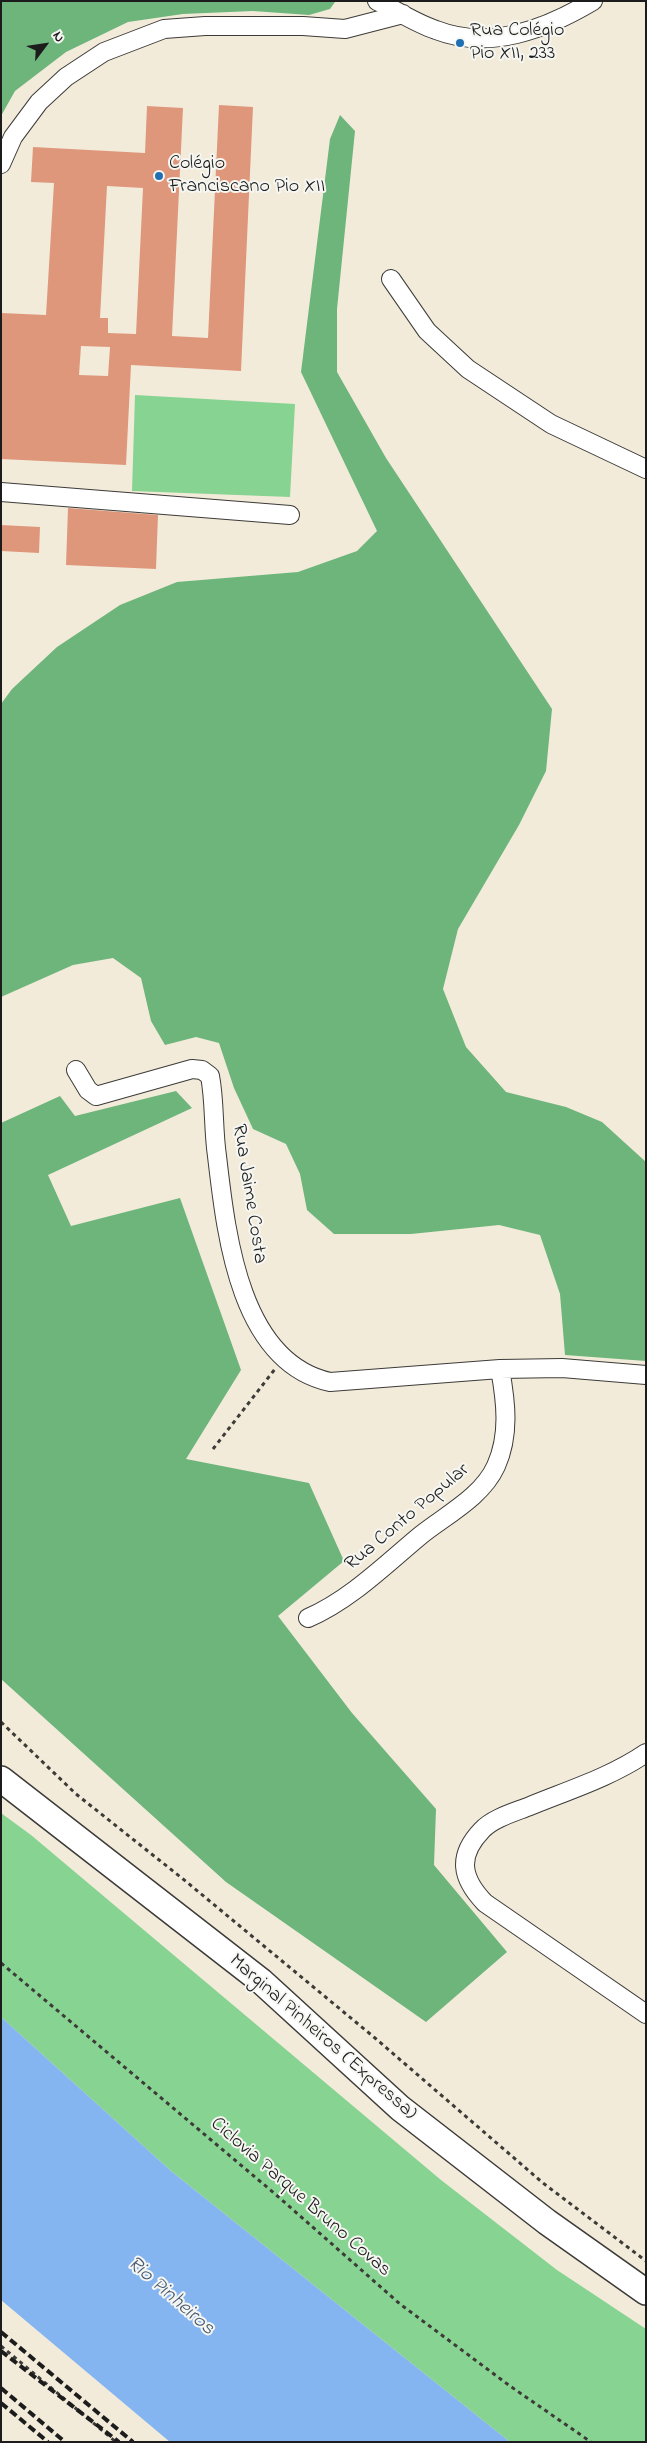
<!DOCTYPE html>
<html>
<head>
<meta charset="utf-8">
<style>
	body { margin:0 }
	#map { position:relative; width:647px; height:2443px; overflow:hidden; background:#f3ebda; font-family:"Indie Flower",sans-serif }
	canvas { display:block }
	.frame { position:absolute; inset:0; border:2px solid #1c1c1c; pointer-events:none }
	.north { position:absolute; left:20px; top:20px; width:50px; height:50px; -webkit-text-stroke:4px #f6f6f2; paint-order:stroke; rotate:59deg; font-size:14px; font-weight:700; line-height:20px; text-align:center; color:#1c1c1c }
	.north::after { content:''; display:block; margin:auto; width:18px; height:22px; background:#1c1c1c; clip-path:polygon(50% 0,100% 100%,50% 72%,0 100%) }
</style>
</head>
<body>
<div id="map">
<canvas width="647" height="2443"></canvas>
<div class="frame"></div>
<div class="north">N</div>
</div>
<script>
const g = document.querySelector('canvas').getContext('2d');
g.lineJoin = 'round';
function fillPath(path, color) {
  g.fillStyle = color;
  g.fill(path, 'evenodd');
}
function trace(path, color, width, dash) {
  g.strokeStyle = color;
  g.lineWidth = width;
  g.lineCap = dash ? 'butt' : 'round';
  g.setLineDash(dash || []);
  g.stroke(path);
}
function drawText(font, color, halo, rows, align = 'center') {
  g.font = font + ' "Indie Flower",sans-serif';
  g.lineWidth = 4;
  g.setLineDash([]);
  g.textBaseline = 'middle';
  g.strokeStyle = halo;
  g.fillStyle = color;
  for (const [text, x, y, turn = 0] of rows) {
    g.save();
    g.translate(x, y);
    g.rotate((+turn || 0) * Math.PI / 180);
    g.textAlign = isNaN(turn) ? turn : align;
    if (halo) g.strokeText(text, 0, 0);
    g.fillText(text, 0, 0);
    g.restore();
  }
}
const green = new Path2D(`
	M 135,395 L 295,404 L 290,497 L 132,491 Z
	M 1,1813 L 31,1835 L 441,2180 L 557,2270 L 646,2329 L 646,2442 L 510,2442 L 171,2171 L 1,2017 Z`);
const forest = new Path2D(`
	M 1,1 L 334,1 L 335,2 L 330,9 L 309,15 L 253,11 L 183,14 L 128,22 L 66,52 L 15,91 L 1,116 Z
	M 340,115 L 355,131 L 337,309 L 337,372 L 386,458 L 552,709 L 546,771 L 519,825 L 458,929 L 443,989 L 466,1047 L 506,1092 L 566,1107 L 602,1122 L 646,1162 L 646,1361 L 565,1355 L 560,1294 L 540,1235 L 499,1225 L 411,1234 L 334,1234 L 307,1210 L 300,1174 L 286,1144 L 253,1129 L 234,1088 L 219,1043 L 196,1037 L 165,1045 L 151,1021 L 141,978 L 113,958 L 73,965 L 1,997 L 1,704 L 12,689 L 57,647 L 120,605 L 177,582 L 298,572 L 357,551 L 377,531 L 301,372 L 330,139 Z
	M 176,1091 L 192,1108 L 48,1175 L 71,1226 L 180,1198 L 241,1370 L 186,1459 L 309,1483 L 344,1561 L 278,1616 L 352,1713 L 436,1809 L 434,1865 L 507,1952 L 426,2022 L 226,1882 L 1,1679 L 1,1123 L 60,1096 L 75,1116 Z`);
const water = new Path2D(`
	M 1,2017 L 171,2171 L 510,2442 L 170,2442 L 1,2300 Z`);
const building = new Path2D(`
	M 219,105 L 253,107 L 241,371 L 131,365 L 126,465 L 1,459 L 1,313 L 46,315 L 54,183 L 31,182 L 33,147 L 145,153 L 147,106 L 183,108 L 172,336 L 208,338 ZM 107,186 L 143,188 L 136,334 L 108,333 L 108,318 L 100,318 ZM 81,346 L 110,347 L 108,376 L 79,375 Z
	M 68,508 L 158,515 L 156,569 L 66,565 Z
	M 1,525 L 40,527 L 39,553 L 1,551 Z`);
const path = new Path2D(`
	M 213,1449 L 275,1369
	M 1,1722 L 76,1794 L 183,1879 L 375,2038 L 543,2183 L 646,2261
	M 1,1963 L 274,2193 L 400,2304 L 510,2386 L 591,2442
	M 1,2346 L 116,2442`);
const minor = new Path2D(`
	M 377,1 C 396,10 415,23 436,30 C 490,51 546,29 593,1
	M 1,164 L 13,137 L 39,102 L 66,77 L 104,52 L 164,29 L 205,26 L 303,26 L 345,29 L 403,14
	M 391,279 L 427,331 L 468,369 L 551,424 L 646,469
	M 1,492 L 290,515
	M 76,1070 L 88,1090 L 96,1096 L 192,1069 L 202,1070 L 210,1076 C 215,1102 213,1129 217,1156 C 226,1233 239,1362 330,1382 L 500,1369 L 562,1368 L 646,1375
	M 308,1618 C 350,1600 386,1564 421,1535 C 446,1515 482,1497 496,1466 C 510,1435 506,1402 500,1369
	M 646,1753 C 611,1777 569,1790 530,1806 C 515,1812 493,1818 482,1830 C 457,1856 461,1878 485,1903 L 646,2014`);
const highway = new Path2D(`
	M 1,1779 L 261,1981 L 400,2108 L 547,2222 L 646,2292`);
const rail = new Path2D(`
	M 1,2332 L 133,2442
	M 1,2351 L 119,2442
	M 1,2388 L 65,2442
	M 1,2403 L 48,2442`);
const markers = [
	[460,43,5,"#1f6fb2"],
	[159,176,5,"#1f6fb2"]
];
const poiNames = [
	["Rua Colégio",470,32],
	["Pio XII, 233",470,55],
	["Colégio",169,165],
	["Franciscano Pio XII",169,188]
];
const streetNames = [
	["Rua Jaime Costa",248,1194,81],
	["Rua Conto Popular",408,1518,-40],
	["Marginal Pinheiros (Expressa)",322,2038,41],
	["Ciclovia Parque Bruno Covas",300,2198,41]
];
const waterNames = [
	["Rio Pinheiros",170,2297,41]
];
fillPath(green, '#87d391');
fillPath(forest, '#6db57b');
fillPath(water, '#85b5f1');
fillPath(building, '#df977b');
trace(minor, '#3c3b38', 20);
trace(highway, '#3c3b38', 28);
trace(path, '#3c3b38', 3, [4, 4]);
trace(minor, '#fff', 18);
trace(highway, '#fff', 25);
trace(rail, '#1c1c1c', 4, [8, 4]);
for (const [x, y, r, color] of markers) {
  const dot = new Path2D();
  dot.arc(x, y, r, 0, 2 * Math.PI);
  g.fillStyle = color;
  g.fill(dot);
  trace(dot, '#f6f6f2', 2);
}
drawText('20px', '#1c1c1c', '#f6f6f2', poiNames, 'left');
drawText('20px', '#1c1c1c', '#f6f6f2', streetNames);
drawText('italic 21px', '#465971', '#f6f6f2', waterNames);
</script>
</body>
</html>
